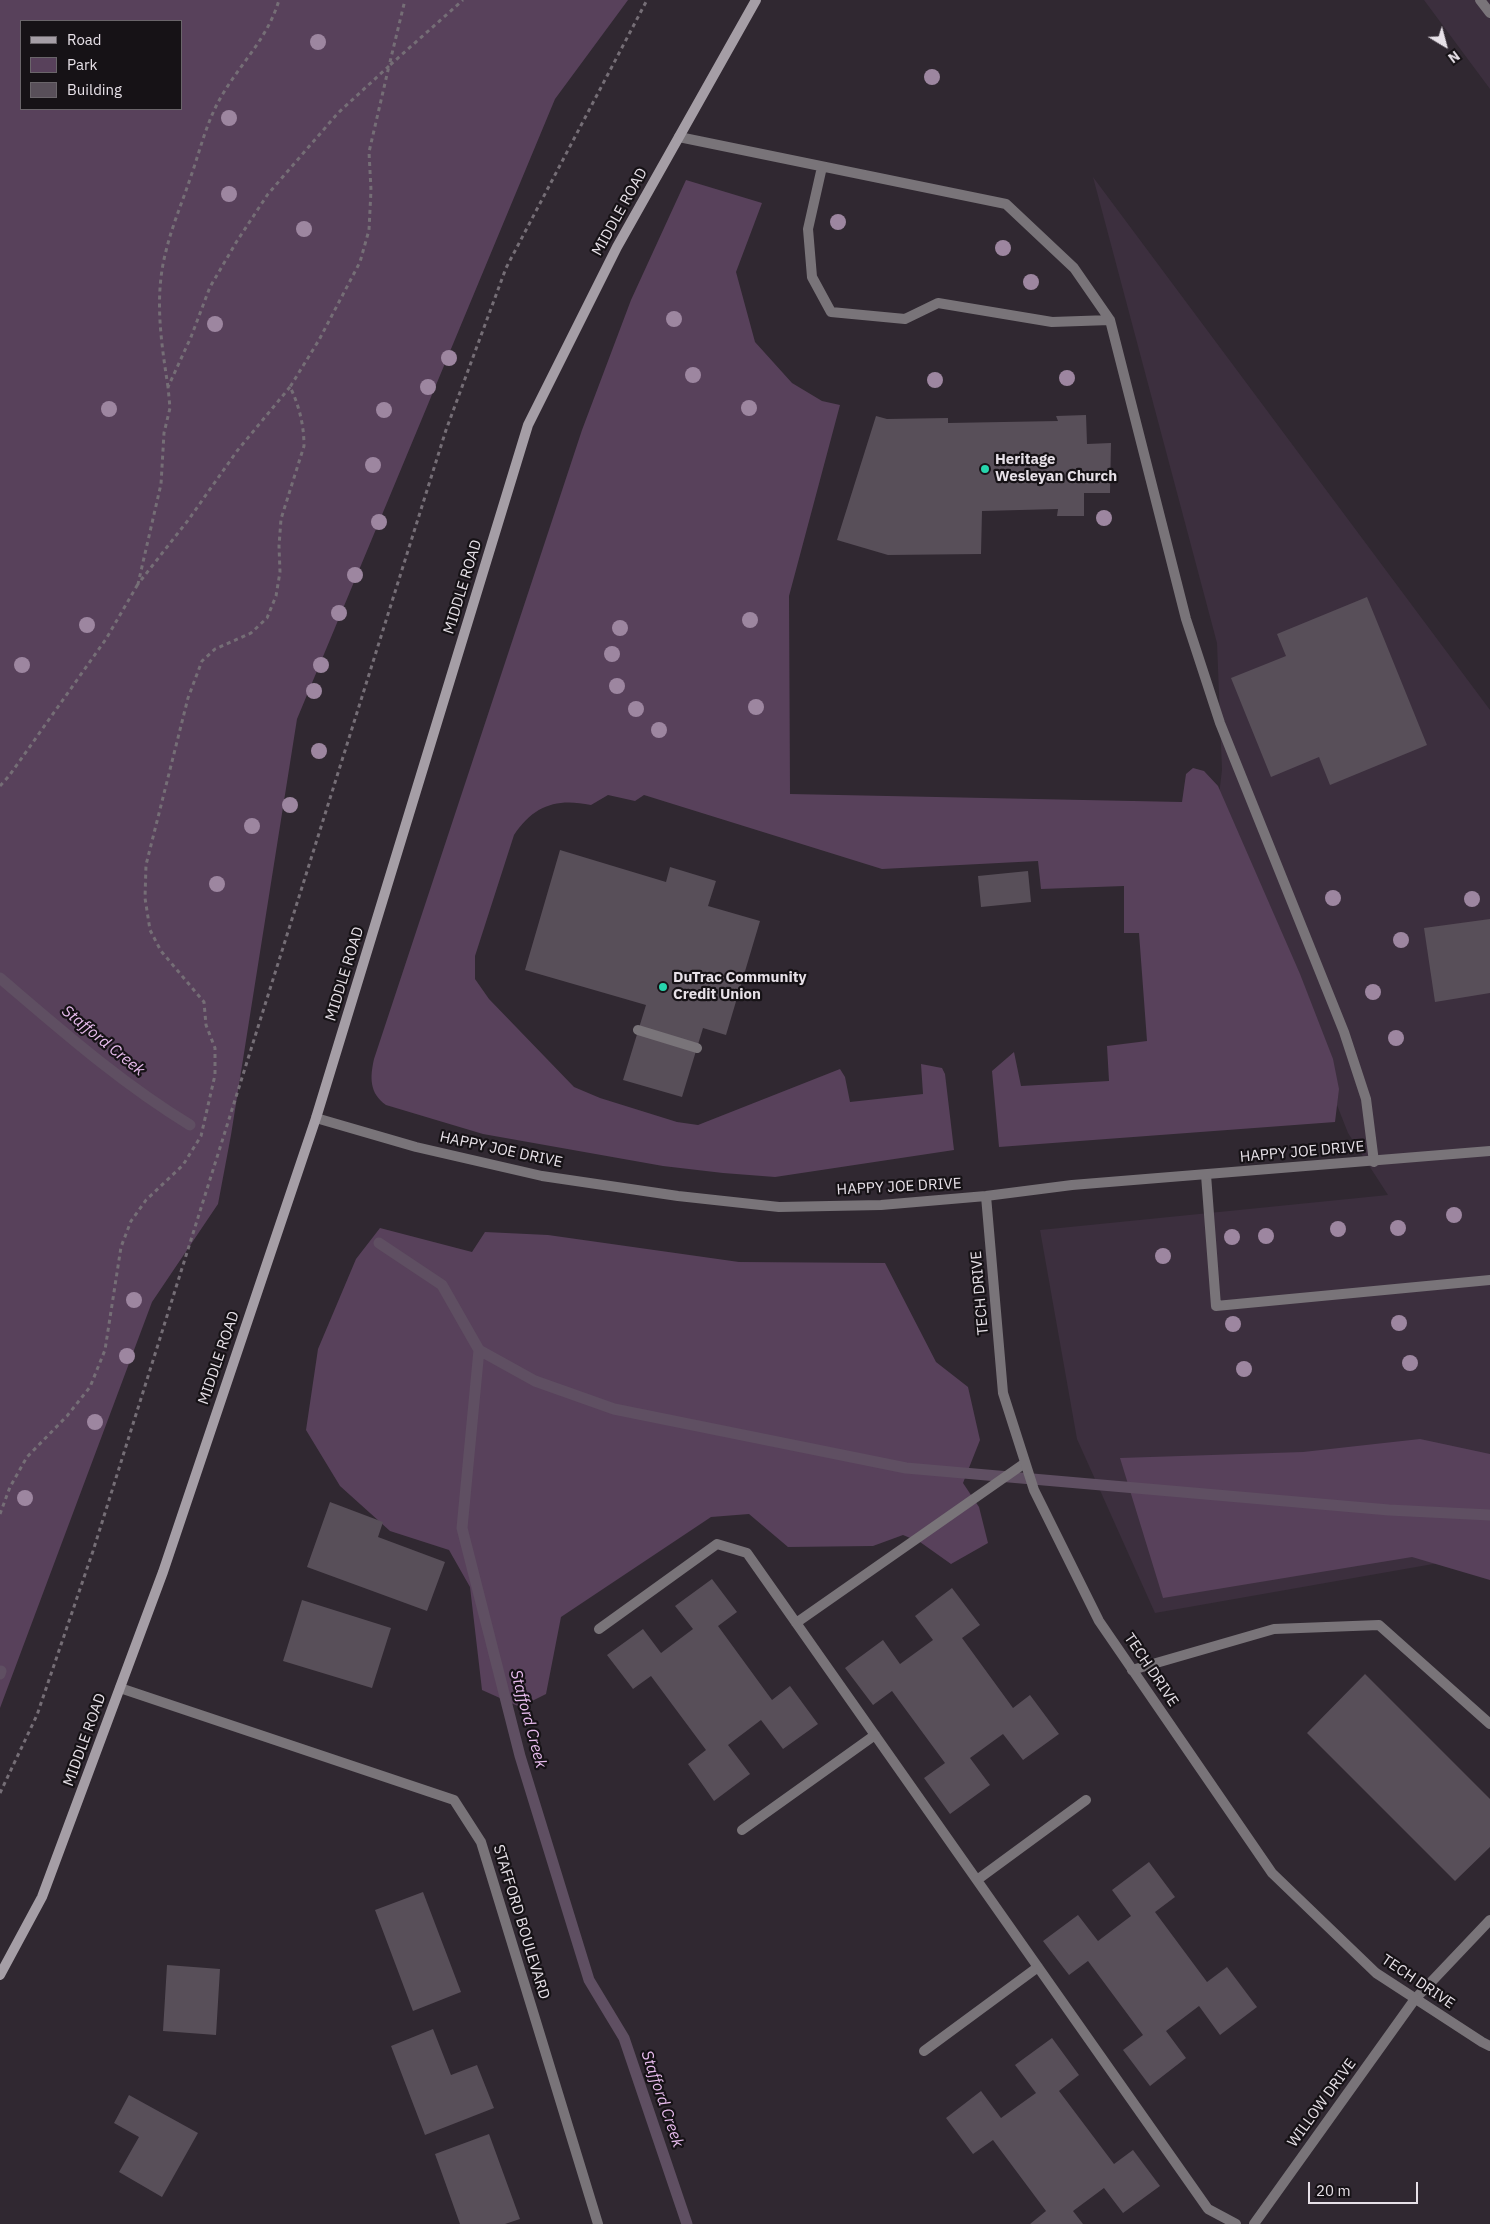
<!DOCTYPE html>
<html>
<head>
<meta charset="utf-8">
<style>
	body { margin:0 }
	#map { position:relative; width:1490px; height:2224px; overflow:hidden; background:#302831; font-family:"IBM Plex Sans",sans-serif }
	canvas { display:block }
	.legend { position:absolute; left:20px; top:20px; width:162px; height:90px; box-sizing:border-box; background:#161216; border:1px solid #6a656a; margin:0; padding:6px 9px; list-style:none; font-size:15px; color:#e7e1e8 }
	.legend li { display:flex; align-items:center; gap:10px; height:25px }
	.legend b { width:25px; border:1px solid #6a656a }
	.north { position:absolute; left:1420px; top:20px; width:50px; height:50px; -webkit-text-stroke:4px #161216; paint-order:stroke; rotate:143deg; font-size:14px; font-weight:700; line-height:20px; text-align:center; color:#e7e1e8 }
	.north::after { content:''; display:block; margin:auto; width:18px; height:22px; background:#e7e1e8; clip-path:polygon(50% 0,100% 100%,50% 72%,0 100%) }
	.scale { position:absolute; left:1308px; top:2182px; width:110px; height:22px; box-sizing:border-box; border:2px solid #e7e1e8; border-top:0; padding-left:6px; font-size:15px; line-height:18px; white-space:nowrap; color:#e7e1e8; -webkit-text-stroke:4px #161216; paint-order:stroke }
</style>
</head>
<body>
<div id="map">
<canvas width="1490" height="2224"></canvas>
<ul class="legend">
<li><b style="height:6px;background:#a59ea6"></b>Road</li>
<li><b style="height:14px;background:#58415b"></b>Park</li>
<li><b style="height:14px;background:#584f59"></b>Building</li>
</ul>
<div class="north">N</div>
<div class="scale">20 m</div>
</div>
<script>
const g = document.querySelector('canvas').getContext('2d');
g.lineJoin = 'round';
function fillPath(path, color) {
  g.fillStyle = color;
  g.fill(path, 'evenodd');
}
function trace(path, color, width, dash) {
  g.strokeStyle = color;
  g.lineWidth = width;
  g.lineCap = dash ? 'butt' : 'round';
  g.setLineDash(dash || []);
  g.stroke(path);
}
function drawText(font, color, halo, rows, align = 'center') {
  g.font = font + ' "IBM Plex Sans",sans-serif';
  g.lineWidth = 4.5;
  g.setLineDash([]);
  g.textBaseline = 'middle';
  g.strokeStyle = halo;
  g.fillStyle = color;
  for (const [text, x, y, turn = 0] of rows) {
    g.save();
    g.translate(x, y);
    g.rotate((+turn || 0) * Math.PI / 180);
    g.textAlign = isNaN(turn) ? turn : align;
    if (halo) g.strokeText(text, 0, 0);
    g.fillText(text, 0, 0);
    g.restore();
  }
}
const built = new Path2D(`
	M 1424,0 L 1490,0 L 1490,89 L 1464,54 Z
	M 1093,177 L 1490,710 L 1490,1554 L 1155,1613 L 1077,1439 L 1040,1230 L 1388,1195 L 1348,1133 L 1218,803 L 1222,770 L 1217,643 Z`);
const green = new Path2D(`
	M 0,0 L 628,0 L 555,99 L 297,719 L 231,1135 L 218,1204 L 152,1302 L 0,1708 ZM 21,21 L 181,21 L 181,109 L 21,109 Z
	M 686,180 L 762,203 L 736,272 L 755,342 L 792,383 L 822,401 L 840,405 L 789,596 L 790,794 L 1182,802 L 1186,774 L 1193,768 L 1204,771 L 1218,786 L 1300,974 L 1333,1059 L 1339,1089 L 1335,1122 L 999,1147 L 992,1071 L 1014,1052 L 1021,1086 L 1109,1081 L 1107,1046 L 1147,1041 L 1139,933 L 1124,933 L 1124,886 L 1041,889 L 1038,861 L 882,869 L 644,795 L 635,801 L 608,795 L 591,805 C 557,798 534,805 514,835 L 475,956 L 475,979 L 489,999 L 574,1087 L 600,1098 L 677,1122 L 698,1125 L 840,1069 L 845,1077 L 850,1102 L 923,1094 L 921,1064 L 942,1068 L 945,1074 L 954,1150 L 775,1177 L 723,1173 L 663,1166 L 483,1134 L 386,1105 C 369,1093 370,1077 374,1059 L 582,430 L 631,300 Z
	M 380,1228 L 472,1252 L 485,1232 L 548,1235 L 739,1262 L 885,1263 L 936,1362 L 968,1387 L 980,1440 L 963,1483 L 979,1507 L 988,1543 L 951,1564 L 920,1542 L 903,1535 L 873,1546 L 788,1547 L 749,1514 L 711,1517 L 561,1617 L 546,1694 L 520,1707 L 482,1690 L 470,1587 L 449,1550 L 390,1531 L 340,1486 L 306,1430 L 318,1349 L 356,1259 Z
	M 1420,1439 L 1490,1454 L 1490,1580 L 1412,1557 L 1163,1598 L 1120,1458 L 1303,1452 Z`);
const stream = new Path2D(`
	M 0,978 C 61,1030 121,1083 190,1125
	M 379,1243 L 442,1285 L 479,1350 L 462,1528 L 520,1756 L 589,1980 L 624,2038 L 687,2224
	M 479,1350 L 535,1381 L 614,1409 L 906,1468 L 1389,1510 L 1490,1515
	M 0,1674 L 1,1671`);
const building = new Path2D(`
	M 1086,415 L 1087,444 L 1111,443 L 1110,493 L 1084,493 L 1084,516 L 1057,516 L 1058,509 L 982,511 L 981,554 L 888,555 L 837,540 L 876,416 L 887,419 L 948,418 L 948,423 L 1058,421 L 1056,416 Z
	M 1367,597 L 1427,745 L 1330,785 L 1319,757 L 1271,777 L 1231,678 L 1286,656 L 1277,634 Z
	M 560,850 L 666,882 L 670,867 L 716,881 L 708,906 L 760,921 L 726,1035 L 703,1028 L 682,1097 L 623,1080 L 646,1005 L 525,970 Z
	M 1028,871 L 1031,902 L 981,907 L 978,876 Z
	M 1490,919 L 1490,993 L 1435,1002 L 1424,928 Z
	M 330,1502 L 383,1522 L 378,1537 L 445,1562 L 427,1611 L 307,1567 Z
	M 712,1579 L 737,1612 L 718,1626 L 772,1700 L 790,1686 L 818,1724 L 783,1749 L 761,1720 L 728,1745 L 750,1774 L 714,1801 L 688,1764 L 706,1750 L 651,1676 L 633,1689 L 607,1655 L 643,1629 L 661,1653 L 693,1629 L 675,1606 Z
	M 952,1588 L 980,1625 L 962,1638 L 1013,1708 L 1030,1695 L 1059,1734 L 1023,1760 L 1003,1734 L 970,1758 L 990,1785 L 950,1814 L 924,1778 L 945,1763 L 892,1691 L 873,1705 L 845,1668 L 883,1640 L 900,1664 L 933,1640 L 915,1616 Z
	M 302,1600 L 391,1628 L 372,1688 L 283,1661 Z
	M 1365,1674 L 1490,1799 L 1490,1847 L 1455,1881 L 1307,1733 Z
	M 1149,1862 L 1175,1897 L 1155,1912 L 1207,1982 L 1227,1967 L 1257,2007 L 1220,2035 L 1199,2006 L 1166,2031 L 1186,2058 L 1150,2086 L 1123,2050 L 1143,2035 L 1088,1961 L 1069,1975 L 1043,1941 L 1078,1915 L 1098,1941 L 1131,1916 L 1112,1890 Z
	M 423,1892 L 461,1992 L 413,2011 L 375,1910 Z
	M 167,1965 L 220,1969 L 216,2035 L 163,2031 Z
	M 433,2029 L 451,2075 L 477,2065 L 494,2108 L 425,2135 L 391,2046 Z
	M 1052,2038 L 1079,2075 L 1059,2091 L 1114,2164 L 1133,2150 L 1160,2186 L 1123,2213 L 1104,2188 L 1073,2211 L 1083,2224 L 1030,2224 L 1046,2211 L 993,2140 L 973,2154 L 946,2118 L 981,2091 L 1001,2118 L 1036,2093 L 1015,2065 Z
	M 129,2095 L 198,2133 L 162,2197 L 119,2172 L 139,2137 L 114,2123 Z
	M 489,2134 L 520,2219 L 505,2224 L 460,2224 L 435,2154 Z`);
const path = new Path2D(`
	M 168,387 C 161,341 154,296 166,251 C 172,226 182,203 190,179 C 200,151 206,123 221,97 C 240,64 268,38 279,0
	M 290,387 L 237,451 L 189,519 L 138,584 L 161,484 L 164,433 L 170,408 L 168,387 L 191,337 L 210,287 L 237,241 L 268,194 L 338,113 L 389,66 L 405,0
	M 0,786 L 9,776 L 106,639 L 138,584
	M 0,1514 L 10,1487 L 27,1457 L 67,1416 L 90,1387 L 105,1350 L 121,1247 L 131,1221 L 146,1200 L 183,1165 L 201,1136 L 215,1075 L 215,1048 L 206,1025 L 204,1002 L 161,951 L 150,930 L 145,898 L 146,865 L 188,698 L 202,661 L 215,649 L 251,633 L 267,618 L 276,596 L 280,572 L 279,546 L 281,519 L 304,446 C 304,425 299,405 290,387 L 319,340 L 360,262 L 369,230 L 371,190 L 369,152 L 389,66 L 463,0
	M 0,1793 L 37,1715 L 93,1551 L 446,430 L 506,268 L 647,0`);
const lane = new Path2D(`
	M 1480,0 L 1490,13
	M 679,137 L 1006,204 L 1074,268 L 1110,320 L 1186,619 L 1220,723 L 1344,1032 L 1366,1099 L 1374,1162
	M 822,167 L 808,229 L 812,277 L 831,312 L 905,319 L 938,303 L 1052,322 L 1110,320
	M 638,1030 L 697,1048
	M 1206,1175 L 1216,1306 L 1490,1280
	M 796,1623 L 1025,1463
	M 599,1629 L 717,1544 L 747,1553 L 1208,2209 L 1236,2224
	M 1132,1670 L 1274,1629 L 1379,1625 L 1490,1724
	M 742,1830 L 875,1735
	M 977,1880 L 1086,1800
	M 1415,1999 L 1490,1920
	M 924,2051 L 1038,1967`);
const street = new Path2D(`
	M 316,1118 L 416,1147 L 542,1176 L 678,1196 L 779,1207 L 881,1205 L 986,1196 L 1072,1185 L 1490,1151
	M 986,1196 L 1003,1393 L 1034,1490 L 1099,1621 L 1272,1873 L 1376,1973 L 1482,2042 L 1490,2046
	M 120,1688 L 454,1800 L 481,1842 L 598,2224
	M 1254,2224 L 1415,1999`);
const secondary = new Path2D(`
	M 0,1975 L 42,1897 L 163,1572 L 316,1118 L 528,425 L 617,247 L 756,0`);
const trees = [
	[318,42],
	[932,77],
	[229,118],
	[229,194],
	[838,222],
	[304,229],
	[1003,248],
	[1031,282],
	[674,319],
	[215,324],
	[449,358],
	[693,375],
	[1067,378],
	[935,380],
	[428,387],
	[749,408],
	[109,409],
	[384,410],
	[373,465],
	[1104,518],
	[379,522],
	[355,575],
	[339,613],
	[750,620],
	[87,625],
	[620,628],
	[612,654],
	[22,665],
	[321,665],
	[617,686],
	[314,691],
	[756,707],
	[636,709],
	[659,730],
	[319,751],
	[290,805],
	[252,826],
	[217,884],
	[1333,898],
	[1472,899],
	[1401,940],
	[1373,992],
	[1396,1038],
	[1454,1215],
	[1398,1228],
	[1338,1229],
	[1266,1236],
	[1232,1237],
	[1163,1256],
	[134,1300],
	[1399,1323],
	[1233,1324],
	[127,1356],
	[1410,1363],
	[1244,1369],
	[95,1422],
	[25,1498]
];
const markers = [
	[985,469,5,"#27d5ad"],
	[663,987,5,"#27d5ad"]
];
const streetNames = [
	["MIDDLE ROAD",620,212,-61],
	["MIDDLE ROAD",463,587,-73],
	["MIDDLE ROAD",345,974,-73],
	["HAPPY JOE DRIVE",501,1150,12],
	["HAPPY JOE DRIVE",1302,1152,-5],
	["HAPPY JOE DRIVE",899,1187,-3],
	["TECH DRIVE",980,1293,-95],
	["MIDDLE ROAD",219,1358,-71],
	["TECH DRIVE",1151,1670,56],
	["MIDDLE ROAD",85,1740,-70],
	["STAFFORD BOULEVARD",521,1922,73],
	["TECH DRIVE",1418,1982,34],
	["WILLOW DRIVE",1322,2103,-54]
];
const poiNames = [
	["Heritage",995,460],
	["Wesleyan Church",995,477],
	["DuTrac Community",673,978],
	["Credit Union",673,995]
];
const waterNames = [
	["Stafford Creek",103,1041,39],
	["Stafford Creek",528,1719,75],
	["Stafford Creek",662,2099,71]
];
fillPath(built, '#3c2f3e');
fillPath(green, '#58415b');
trace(stream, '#5f4f62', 11);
fillPath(building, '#584f59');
trace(path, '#756e76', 3, [4, 4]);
trace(lane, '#797479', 10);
trace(street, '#797479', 10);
trace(secondary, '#a59ea6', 10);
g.fillStyle = '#9d86a0';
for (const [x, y] of trees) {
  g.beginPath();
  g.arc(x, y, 8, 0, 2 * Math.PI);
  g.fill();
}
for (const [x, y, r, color] of markers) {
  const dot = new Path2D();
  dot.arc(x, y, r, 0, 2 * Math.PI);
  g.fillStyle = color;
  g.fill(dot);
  trace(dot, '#161216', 2);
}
drawText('15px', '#e7e1e8', '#161216', streetNames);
drawText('bold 15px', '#e7e1e8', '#161216', poiNames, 'left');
drawText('italic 16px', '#e9bdef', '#161216', waterNames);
</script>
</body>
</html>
